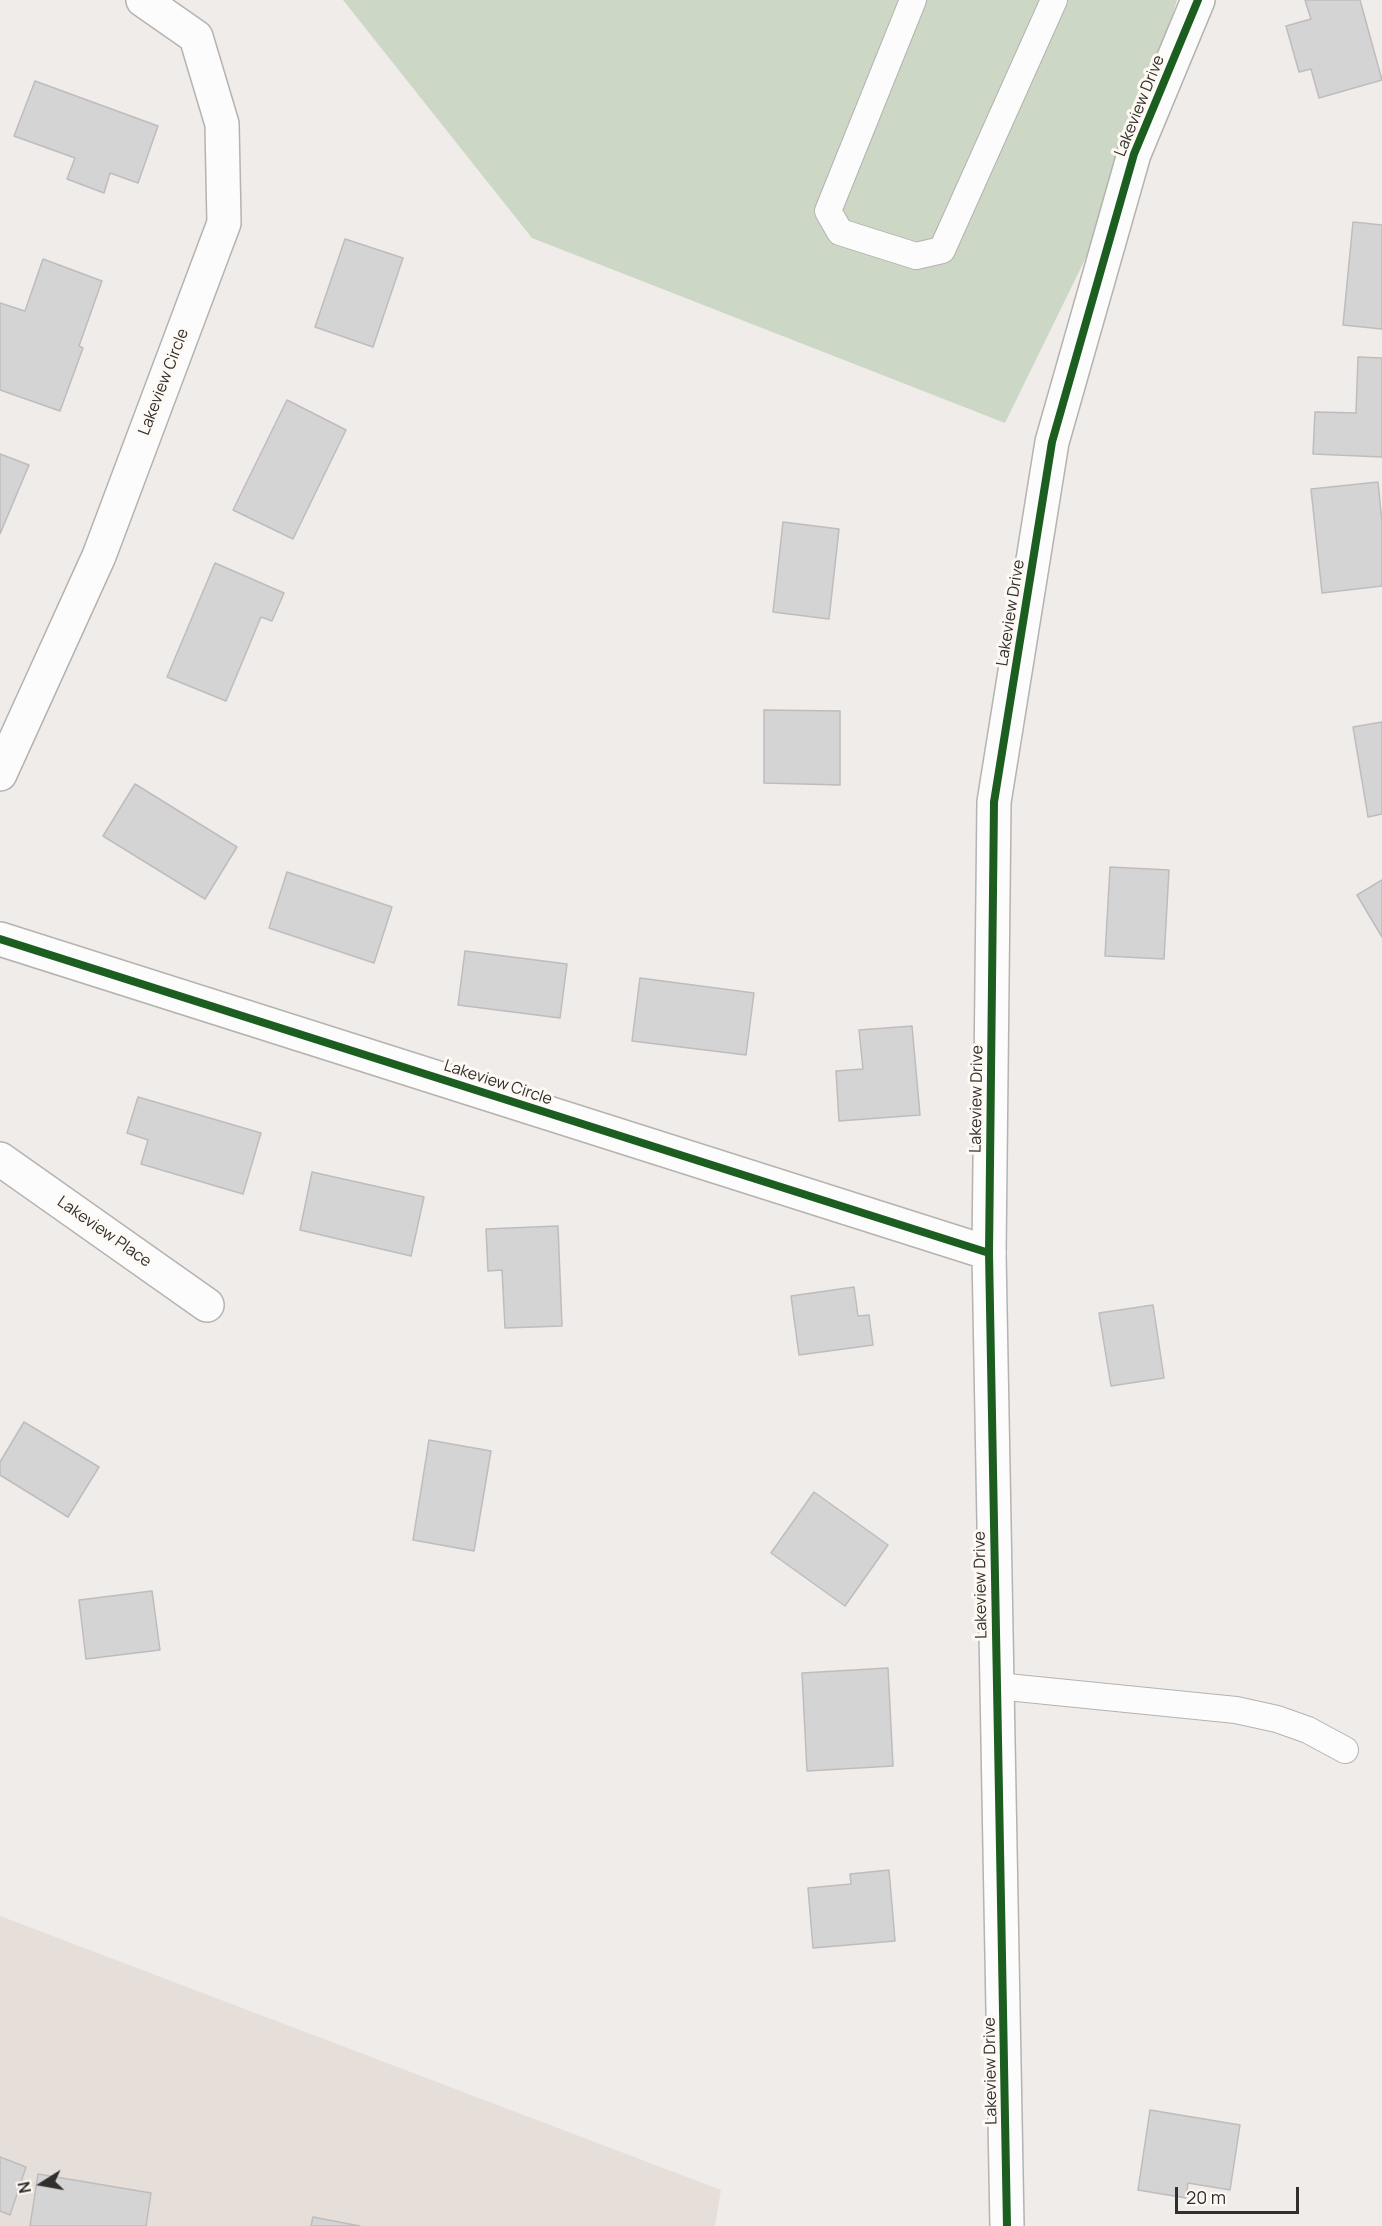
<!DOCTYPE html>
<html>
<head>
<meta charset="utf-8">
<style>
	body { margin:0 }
	#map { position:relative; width:1382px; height:2226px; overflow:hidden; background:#efecea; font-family:Manrope,sans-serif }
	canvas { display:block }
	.north { position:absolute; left:12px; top:2154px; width:60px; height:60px; -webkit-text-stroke:4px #fff9f4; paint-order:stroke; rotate:259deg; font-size:16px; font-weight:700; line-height:24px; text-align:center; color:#312f2d }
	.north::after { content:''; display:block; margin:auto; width:21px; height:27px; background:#312f2d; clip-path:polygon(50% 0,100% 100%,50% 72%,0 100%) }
	.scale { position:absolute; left:1175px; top:2187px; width:124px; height:27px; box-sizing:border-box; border:3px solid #312f2d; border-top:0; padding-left:8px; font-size:18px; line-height:21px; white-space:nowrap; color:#312f2d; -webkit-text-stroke:4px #fff9f4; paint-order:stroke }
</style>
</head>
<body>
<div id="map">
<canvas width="1382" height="2226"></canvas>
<div class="north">N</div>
<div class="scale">20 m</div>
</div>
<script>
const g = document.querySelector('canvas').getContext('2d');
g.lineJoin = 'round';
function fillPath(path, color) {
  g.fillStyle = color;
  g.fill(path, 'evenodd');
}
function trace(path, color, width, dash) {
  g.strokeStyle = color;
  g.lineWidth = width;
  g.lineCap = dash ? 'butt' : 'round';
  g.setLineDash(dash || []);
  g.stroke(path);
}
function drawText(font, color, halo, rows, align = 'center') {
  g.font = font + ' Manrope,sans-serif';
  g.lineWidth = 6;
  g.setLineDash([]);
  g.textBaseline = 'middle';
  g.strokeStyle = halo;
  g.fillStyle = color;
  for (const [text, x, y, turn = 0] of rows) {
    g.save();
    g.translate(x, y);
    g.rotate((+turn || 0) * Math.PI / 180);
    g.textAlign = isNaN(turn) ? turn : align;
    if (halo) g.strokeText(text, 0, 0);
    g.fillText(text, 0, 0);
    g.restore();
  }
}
const built = new Path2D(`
	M 0,1916 L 721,2190 L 715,2226 L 0,2226 Z`);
const green = new Path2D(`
	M 343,0 L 1177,0 L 1115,198 L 1005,423 L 532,238 Z`);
const building = new Path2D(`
	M 1305,0 L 1360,0 L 1382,80 L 1319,98 L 1311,69 L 1299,72 L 1286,26 L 1311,19 Z
	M 35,81 L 158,126 L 138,183 L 110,173 L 104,193 L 67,179 L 75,158 L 14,136 Z
	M 1353,222 L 1382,225 L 1382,329 L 1343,325 Z
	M 345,239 L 403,258 L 373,347 L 315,327 Z
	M 43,259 L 102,281 L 79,346 L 83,348 L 60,411 L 0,390 L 0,303 L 25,311 Z
	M 1358,357 L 1382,358 L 1382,457 L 1313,454 L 1315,412 L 1356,413 Z
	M 287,400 L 346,430 L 293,539 L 233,510 Z
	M 0,454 L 29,465 L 0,534 Z
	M 1378,482 L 1382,522 L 1382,586 L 1322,593 L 1311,489 Z
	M 783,522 L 839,529 L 829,619 L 773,612 Z
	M 215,563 L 284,593 L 272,621 L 261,617 L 226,701 L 167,677 Z
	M 764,710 L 840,711 L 840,785 L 764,783 Z
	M 1382,722 L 1382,814 L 1368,817 L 1353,727 Z
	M 135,784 L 237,847 L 205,899 L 103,836 Z
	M 1110,867 L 1169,870 L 1164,959 L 1105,956 Z
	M 287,872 L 392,907 L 374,963 L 269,928 Z
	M 1382,880 L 1382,937 L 1357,895 Z
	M 465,951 L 567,964 L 560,1018 L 458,1005 Z
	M 640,978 L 754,993 L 746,1055 L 632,1041 Z
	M 912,1026 L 920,1115 L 839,1121 L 836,1071 L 863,1069 L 859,1030 Z
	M 138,1097 L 261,1133 L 243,1194 L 141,1164 L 148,1140 L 127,1133 Z
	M 312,1172 L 424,1197 L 411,1256 L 300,1230 Z
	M 558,1226 L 562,1326 L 505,1328 L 502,1270 L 488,1271 L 486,1229 Z
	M 854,1287 L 858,1316 L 869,1315 L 873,1345 L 799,1355 L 791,1296 Z
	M 1153,1305 L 1164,1378 L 1111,1386 L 1099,1313 Z
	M 24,1422 L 99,1467 L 68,1517 L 0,1475 L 0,1462 Z
	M 429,1440 L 491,1451 L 474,1551 L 413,1540 Z
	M 814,1492 L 888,1545 L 845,1606 L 771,1553 Z
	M 152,1591 L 160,1650 L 86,1659 L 79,1600 Z
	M 888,1668 L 893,1766 L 807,1771 L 802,1673 Z
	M 889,1870 L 895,1941 L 813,1948 L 808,1888 L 851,1884 L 850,1874 Z
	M 1150,2110 L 1240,2125 L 1230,2190 L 1188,2183 L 1186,2198 L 1138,2190 Z
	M 0,2157 L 26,2167 L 10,2215 L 0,2211 Z
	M 38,2174 L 151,2193 L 146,2226 L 30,2226 Z
	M 313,2217 L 360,2226 L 311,2226 Z`);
const lane = new Path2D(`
	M 913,0 L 828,211 L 840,232 L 916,256 L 942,250 L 1054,0
	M 997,1686 L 1236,1710 L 1277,1719 L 1308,1730 L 1345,1750`);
const street = new Path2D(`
	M 0,774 L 99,556 L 224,223 L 222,124 L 196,37 L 143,0
	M 0,939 L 989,1253
	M 0,1159 L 207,1305`);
const secondary = new Path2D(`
	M 1007,2226 L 989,1253 L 994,802 L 1052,442 L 1134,154 L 1198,0`);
const cycleway = new Path2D(`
	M 0,939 L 989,1253
	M 1007,2226 L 989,1253 L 994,802 L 1052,442 L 1134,154 L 1198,0`);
const streetNames = [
	["Lakeview Drive",1140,106,-68],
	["Lakeview Circle",164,382,-69],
	["Lakeview Drive",1011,613,-81],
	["Lakeview Circle",498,1083,18],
	["Lakeview Drive",977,1099,-89],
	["Lakeview Place",104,1232,35],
	["Lakeview Drive",981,1585,-91],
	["Lakeview Drive",991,2071,-91]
];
fillPath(built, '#e6ded9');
fillPath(green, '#ccd8c5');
fillPath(building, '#d5d4d4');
trace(building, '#bebcbc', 1.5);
trace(lane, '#b5b2b0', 28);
trace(street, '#b5b2b0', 36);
trace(secondary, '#b5b2b0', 36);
trace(lane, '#fdfcfc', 26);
trace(street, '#fdfcfc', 33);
trace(secondary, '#fdfcfc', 33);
trace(cycleway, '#1b5e20', 8);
drawText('16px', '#312f2d', '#fff9f4', streetNames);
</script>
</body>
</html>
